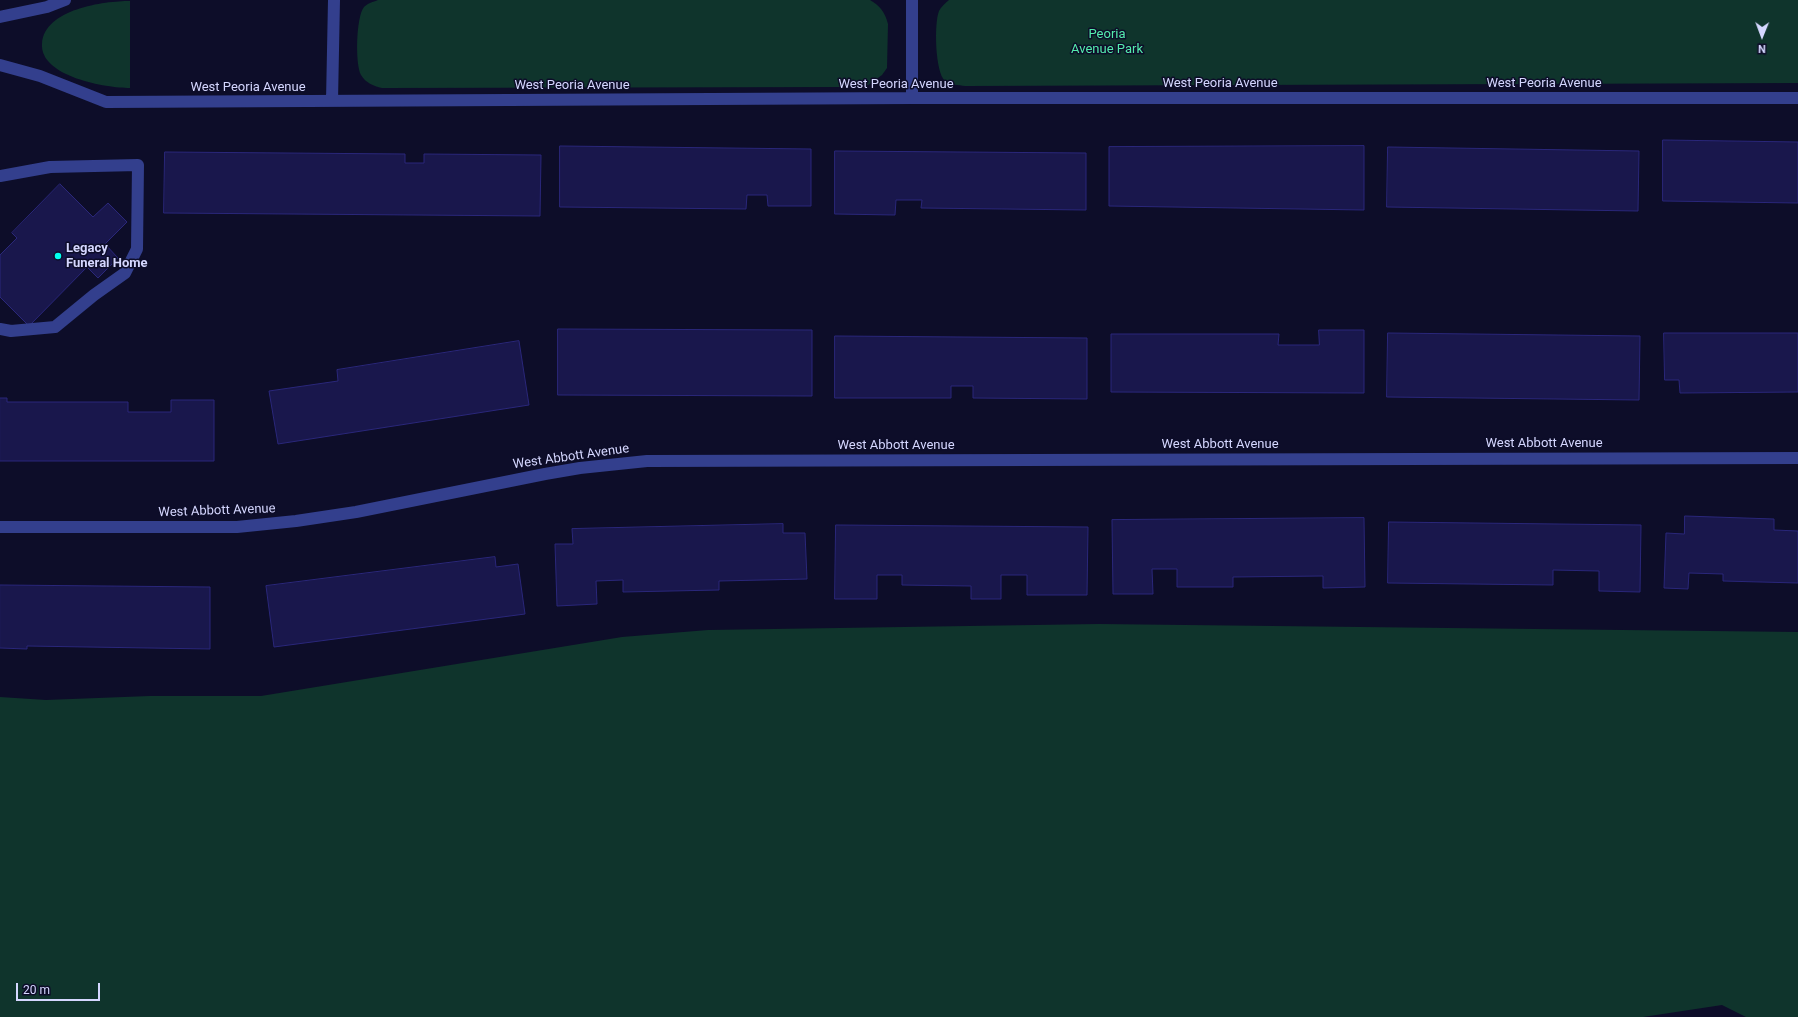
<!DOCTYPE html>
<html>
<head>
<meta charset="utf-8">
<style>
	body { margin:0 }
	#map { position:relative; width:1798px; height:1017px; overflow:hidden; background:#0d0d29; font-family:Roboto,sans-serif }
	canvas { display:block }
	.north { position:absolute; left:1742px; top:16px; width:40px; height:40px; -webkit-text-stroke:3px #0d0d29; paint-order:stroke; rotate:181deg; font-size:11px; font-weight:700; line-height:16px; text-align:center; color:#d5d7ff }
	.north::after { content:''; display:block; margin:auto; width:14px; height:18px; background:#d5d7ff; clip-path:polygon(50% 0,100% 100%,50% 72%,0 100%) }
	.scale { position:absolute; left:16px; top:983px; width:84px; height:18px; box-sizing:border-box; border:2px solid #d5d7ff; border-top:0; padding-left:5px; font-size:12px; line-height:14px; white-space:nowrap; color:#d5d7ff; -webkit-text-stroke:3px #0d0d29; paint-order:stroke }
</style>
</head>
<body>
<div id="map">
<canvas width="1798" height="1017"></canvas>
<div class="north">N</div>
<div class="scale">20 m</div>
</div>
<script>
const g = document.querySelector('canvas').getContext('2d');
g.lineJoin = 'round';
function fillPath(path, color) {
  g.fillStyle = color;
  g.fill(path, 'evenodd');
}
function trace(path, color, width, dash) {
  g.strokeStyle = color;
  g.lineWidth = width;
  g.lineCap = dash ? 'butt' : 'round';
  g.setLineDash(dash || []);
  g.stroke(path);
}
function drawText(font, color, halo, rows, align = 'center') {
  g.font = font + ' Roboto,sans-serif';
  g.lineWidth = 3;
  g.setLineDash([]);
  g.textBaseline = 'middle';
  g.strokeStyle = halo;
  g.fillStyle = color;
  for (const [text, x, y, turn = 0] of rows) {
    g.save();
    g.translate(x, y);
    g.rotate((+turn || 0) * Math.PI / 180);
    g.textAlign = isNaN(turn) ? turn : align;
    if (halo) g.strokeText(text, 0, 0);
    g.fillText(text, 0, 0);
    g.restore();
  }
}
const green = new Path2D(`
	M 378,0 L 870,0 C 880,6 885,12 888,24 L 887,68 L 882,75 L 868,85 L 843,87 L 382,88 C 373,86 366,83 361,75 C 355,64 356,17 364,7 C 368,3 373,2 378,0 Z
	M 949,0 L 1798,0 L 1798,83 L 965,86 C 959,85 950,85 945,81 C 935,72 934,23 939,11 C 941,7 945,3 949,0 Z
	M 130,1 L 130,88 C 107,88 40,77 42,44 C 44,9 104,1 130,1 Z
	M 1099,624 L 1798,632 L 1798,1017 L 1746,1017 L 1722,1005 L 1643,1017 L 0,1017 L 0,697 L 46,700 L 150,696 L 261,696 L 622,637 L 708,630 Z`);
const building = new Path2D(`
	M 1663,140 L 1798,142 L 1798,203 L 1663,201 Z
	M 560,146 L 811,149 L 811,206 L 768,206 L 767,195 L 747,195 L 746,209 L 560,207 Z
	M 1364,146 L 1364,210 L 1109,206 L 1109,147 Z
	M 1388,147 L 1639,151 L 1638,211 L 1387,207 Z
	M 835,151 L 1086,153 L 1086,210 L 921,208 L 922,200 L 896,200 L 895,215 L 835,214 Z
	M 165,152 L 405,154 L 405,163 L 424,163 L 424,154 L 541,155 L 540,216 L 164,213 Z
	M 60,184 L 93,217 L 108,203 L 127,222 L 105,244 L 118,258 L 98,278 L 87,267 L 29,326 L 0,297 L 0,255 L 17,238 L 12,233 Z
	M 558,329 L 812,330 L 812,396 L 558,395 Z
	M 1319,330 L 1364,330 L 1364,393 L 1111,392 L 1111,334 L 1279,334 L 1278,345 L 1319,345 Z
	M 1388,333 L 1640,336 L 1639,400 L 1387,397 Z
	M 1664,333 L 1798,333 L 1798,392 L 1680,393 L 1679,380 L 1665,380 Z
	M 835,336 L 1087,338 L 1087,399 L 973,398 L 973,386 L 951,386 L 951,398 L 835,398 Z
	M 519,341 L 529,405 L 278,444 L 269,391 L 338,381 L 337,370 Z
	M 0,398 L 7,398 L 7,402 L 128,402 L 128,412 L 171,412 L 171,400 L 214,400 L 214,461 L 0,461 Z
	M 1685,516 L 1774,519 L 1774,530 L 1798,531 L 1798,583 L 1723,581 L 1723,574 L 1689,573 L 1688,589 L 1664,588 L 1666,533 L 1684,534 Z
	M 1364,518 L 1365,587 L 1323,588 L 1323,576 L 1233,577 L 1233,587 L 1177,587 L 1177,569 L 1152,569 L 1153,594 L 1113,594 L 1112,520 Z
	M 1389,522 L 1641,525 L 1640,592 L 1599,591 L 1599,571 L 1553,570 L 1553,585 L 1388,583 Z
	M 783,524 L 783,533 L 805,533 L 807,579 L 719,581 L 719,590 L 623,592 L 623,580 L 596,581 L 597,604 L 557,606 L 555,544 L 573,544 L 572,529 Z
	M 836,525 L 1088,527 L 1087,595 L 1027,595 L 1027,575 L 1001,575 L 1001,599 L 971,599 L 971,586 L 902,585 L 902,575 L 877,575 L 877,599 L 835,599 Z
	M 495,557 L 496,567 L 518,564 L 525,614 L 274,647 L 266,586 Z
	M 0,585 L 210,587 L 210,649 L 27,646 L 27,649 L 0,648 Z`);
const minor = new Path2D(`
	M 0,17 L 47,7 L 65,0
	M 0,65 L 40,76 L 106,102 L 912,98 L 1798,98
	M 912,98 L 912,0
	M 332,101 L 334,0
	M 0,176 L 50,167 L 138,165 L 137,249 L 125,273 L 94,295 L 55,327 L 11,331 L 0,329
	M 0,527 L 237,527 L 296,521 L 356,512 L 545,474 L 580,468 L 647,461 L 1798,458`);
const markers = [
	[58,256,4,"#01ffef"]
];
const parkNames = [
	["Peoria",1107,35],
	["Avenue Park",1107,50]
];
const streetNames = [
	["West Peoria Avenue",1220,84],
	["West Peoria Avenue",1544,84],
	["West Peoria Avenue",896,85],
	["West Peoria Avenue",572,86],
	["West Peoria Avenue",248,88],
	["West Abbott Avenue",1544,444],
	["West Abbott Avenue",1220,445],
	["West Abbott Avenue",896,446],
	["West Abbott Avenue",571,457,-8],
	["West Abbott Avenue",217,511,-2]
];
const poiNames = [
	["Legacy",66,249],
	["Funeral Home",66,264]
];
fillPath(green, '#0f342c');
fillPath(building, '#19174c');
trace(building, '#2a277a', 1);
trace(minor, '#333f8d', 12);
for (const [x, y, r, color] of markers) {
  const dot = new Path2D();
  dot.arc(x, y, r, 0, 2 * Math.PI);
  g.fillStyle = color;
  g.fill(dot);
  trace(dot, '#0d0d29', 1.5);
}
drawText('13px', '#54ecad', '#0d0d29', parkNames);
drawText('13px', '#d5d7ff', '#0d0d29', streetNames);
drawText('bold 13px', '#d5d7ff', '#0d0d29', poiNames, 'left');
</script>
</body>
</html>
